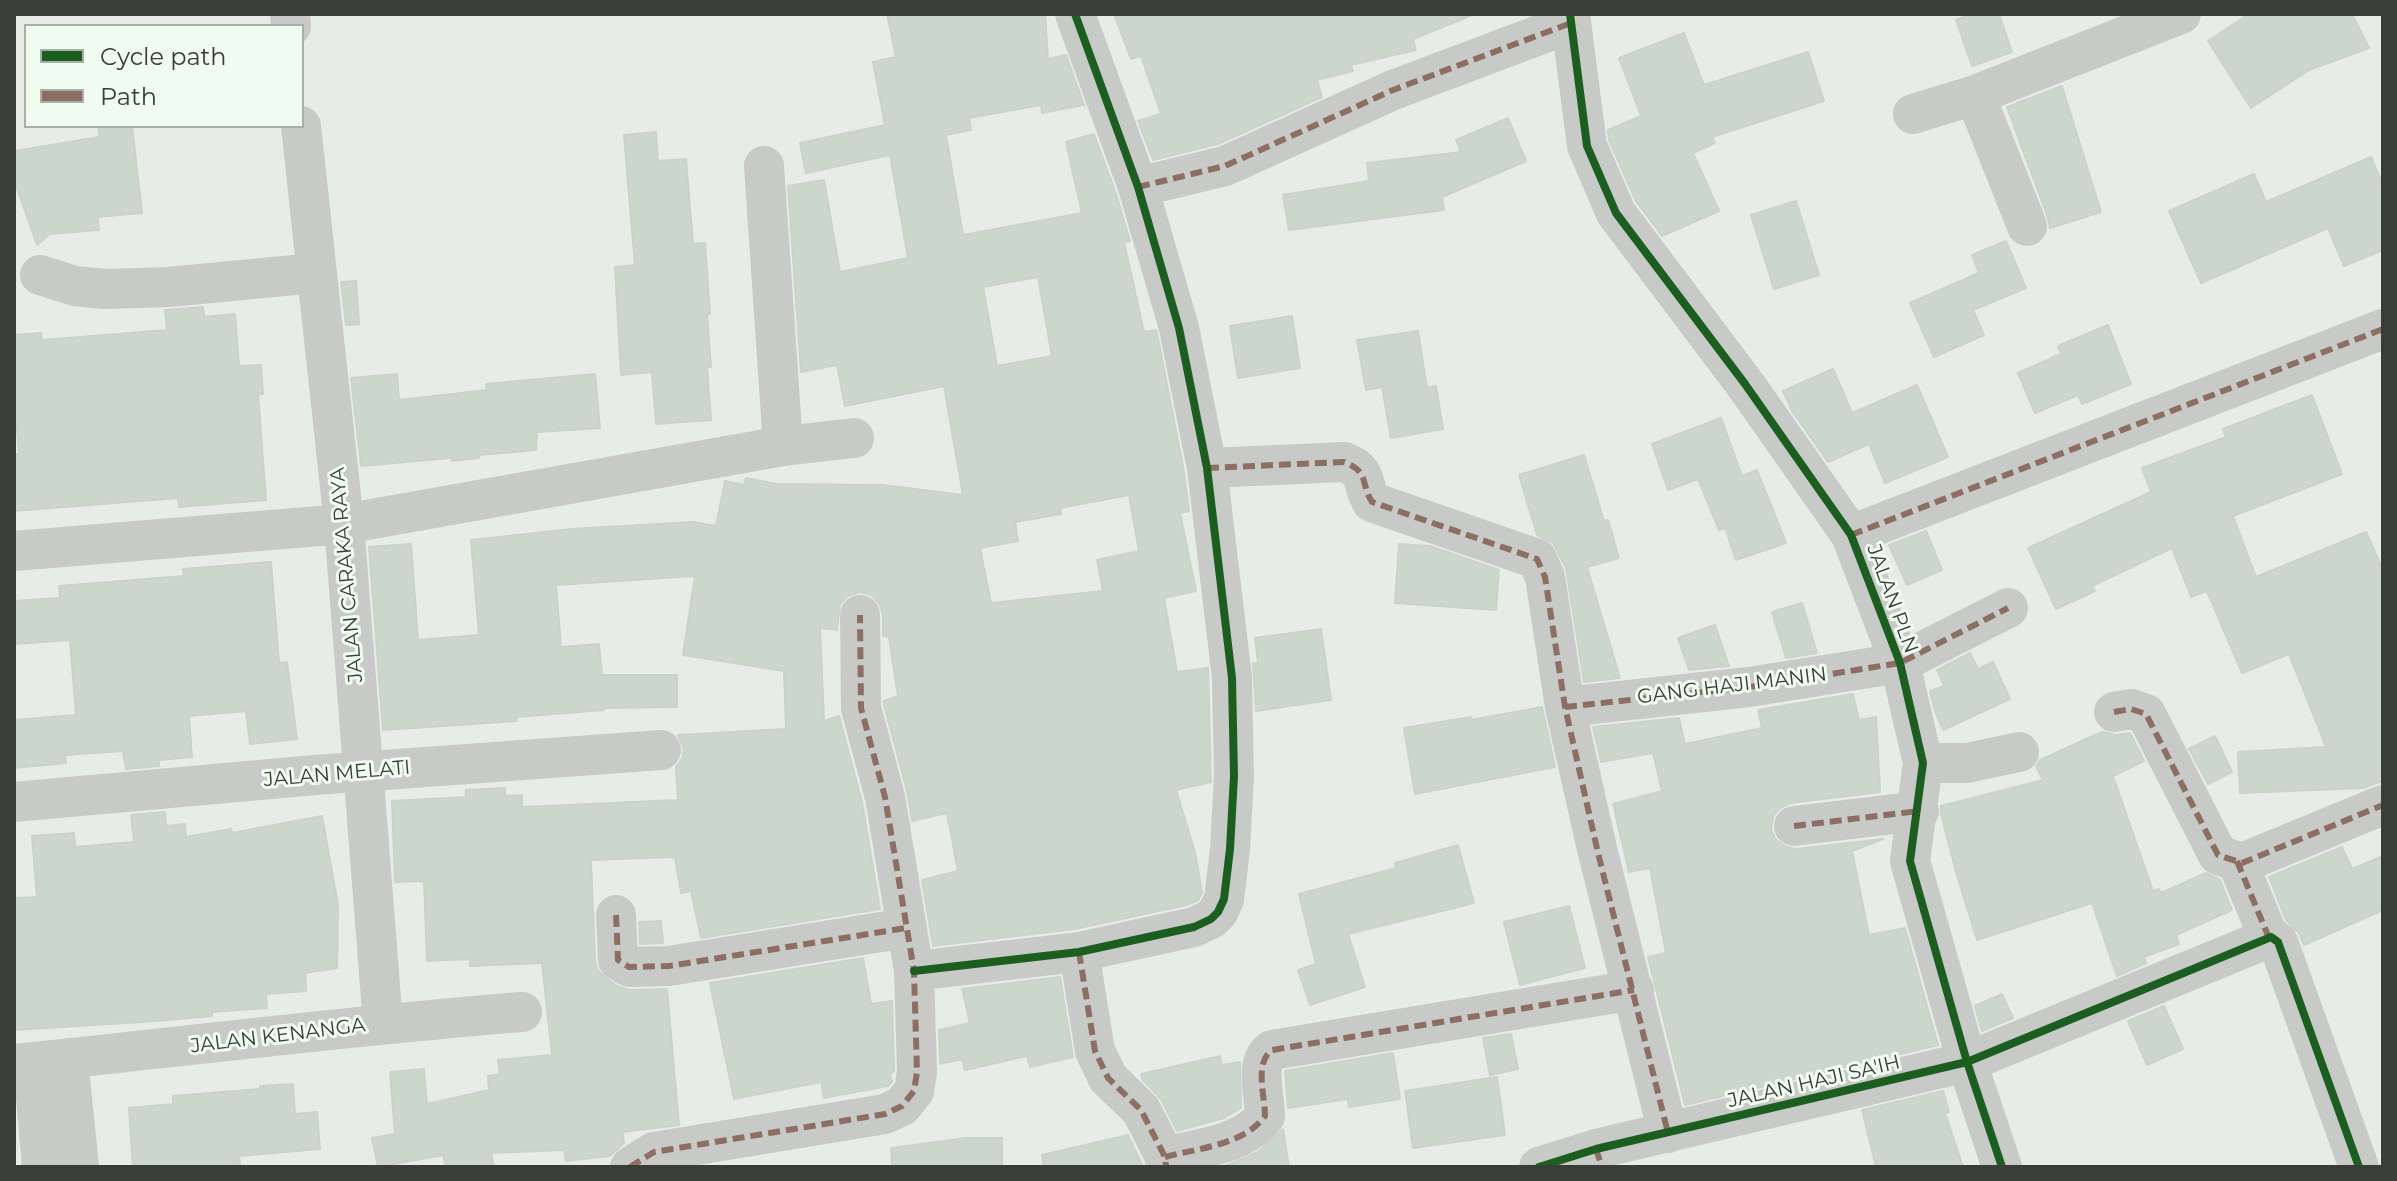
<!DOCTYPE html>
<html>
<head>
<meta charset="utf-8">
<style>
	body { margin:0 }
	#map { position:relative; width:2397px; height:1181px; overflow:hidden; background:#e6ece6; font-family:Montserrat,sans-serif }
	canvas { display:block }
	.frame { position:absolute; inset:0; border:16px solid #383d38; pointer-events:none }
	.legend { position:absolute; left:24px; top:24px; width:280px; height:104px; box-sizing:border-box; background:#f0fcf0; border:2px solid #a6b0a6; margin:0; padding:10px 14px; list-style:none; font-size:24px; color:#383d38 }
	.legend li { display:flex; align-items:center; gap:16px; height:40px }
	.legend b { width:40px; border:2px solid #a6b0a6 }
</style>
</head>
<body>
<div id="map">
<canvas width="2397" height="1181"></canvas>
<div class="frame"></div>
<ul class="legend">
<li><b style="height:10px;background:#1b5e20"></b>Cycle path</li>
<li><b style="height:10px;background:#8d6e63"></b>Path</li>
</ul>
</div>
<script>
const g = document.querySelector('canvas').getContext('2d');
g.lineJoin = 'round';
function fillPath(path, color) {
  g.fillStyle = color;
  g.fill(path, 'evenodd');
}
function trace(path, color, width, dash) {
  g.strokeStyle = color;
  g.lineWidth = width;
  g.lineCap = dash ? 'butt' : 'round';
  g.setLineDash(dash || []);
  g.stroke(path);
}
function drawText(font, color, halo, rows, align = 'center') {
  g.font = font + ' Montserrat,sans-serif';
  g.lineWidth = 6;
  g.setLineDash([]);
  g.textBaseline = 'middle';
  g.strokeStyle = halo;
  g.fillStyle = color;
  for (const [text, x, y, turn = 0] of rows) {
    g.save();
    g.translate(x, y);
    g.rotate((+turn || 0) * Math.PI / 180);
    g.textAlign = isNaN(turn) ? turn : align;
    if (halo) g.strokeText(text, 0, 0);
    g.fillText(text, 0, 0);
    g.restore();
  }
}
const building = new Path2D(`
	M 887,14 L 1045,14 L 1048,59 L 1066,55 L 1084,105 L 1042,113 L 1041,105 L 969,118 L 971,130 L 946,135 L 963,235 L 1082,213 L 1066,142 L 1094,134 L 1116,194 L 1130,241 L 1124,242 L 1144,332 L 1156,330 L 1157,333 L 1184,472 L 1189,511 L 1180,513 L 1196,591 L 1164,598 L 1177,672 L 1208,668 L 1211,782 L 1176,790 L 1195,852 L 1202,893 L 1198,900 L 1187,905 L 1075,929 L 933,946 L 922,880 L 958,871 L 947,813 L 912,821 L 907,791 L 884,705 L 884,701 L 898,696 L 889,637 L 883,636 L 883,615 L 879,603 L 871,595 L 861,592 L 849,595 L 840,604 L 837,630 L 820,628 L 824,721 L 839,716 L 862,802 L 880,909 L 701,938 L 691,891 L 681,893 L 675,857 L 591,860 L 595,961 L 598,971 L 617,986 L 629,990 L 667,989 L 679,1125 L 623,1132 L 624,1143 L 610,1156 L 566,1161 L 564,1150 L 491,1153 L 494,1167 L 446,1167 L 443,1155 L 378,1167 L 372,1138 L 395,1134 L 390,1072 L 424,1069 L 427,1104 L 489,1090 L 488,1076 L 500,1074 L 498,1060 L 552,1055 L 542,963 L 470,966 L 470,959 L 427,961 L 424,881 L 395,882 L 392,801 L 466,797 L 466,790 L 505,788 L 505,796 L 522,795 L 522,807 L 678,800 L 676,767 L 682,759 L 684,749 L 678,735 L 786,729 L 784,671 L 683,655 L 695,576 L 556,585 L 561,647 L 599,644 L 602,675 L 677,675 L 677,707 L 604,708 L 604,710 L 516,717 L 517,721 L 383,730 L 369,547 L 411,544 L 418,640 L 479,635 L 471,540 L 572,529 L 693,522 L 716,526 L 725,481 L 744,485 L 746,478 L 776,484 L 883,485 L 963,495 L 944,386 L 845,406 L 837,365 L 801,372 L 788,186 L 824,180 L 840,272 L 908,258 L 890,155 L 806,173 L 800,143 L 885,125 L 873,62 L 896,57 ZM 1038,277 L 1052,356 L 997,366 L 983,287 ZM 1129,495 L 1139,551 L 1097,560 L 1103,591 L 991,603 L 980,548 L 1018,541 L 1015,522 L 1061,514 L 1060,508 Z
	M 1114,14 L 1472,14 L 1472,15 L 1413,39 L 1416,50 L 1351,65 L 1353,71 L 1317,80 L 1322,97 L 1218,144 L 1153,160 L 1138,121 L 1161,114 L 1141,56 L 1131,59 Z
	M 1972,14 L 1999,14 L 2012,52 L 1972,66 L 1956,20 Z
	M 2249,14 L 2352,14 L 2369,48 L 2309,70 L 2251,108 L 2208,41 Z
	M 1684,33 L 1704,85 L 1808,52 L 1824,101 L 1712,137 L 1715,143 L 1693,153 L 1719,211 L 1662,236 L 1636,201 L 1609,140 L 1608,130 L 1641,116 L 1619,58 Z
	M 2062,86 L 2101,212 L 2050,228 L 2048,218 L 2007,107 Z
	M 1508,118 L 1526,161 L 1442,197 L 1444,210 L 1289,230 L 1283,195 L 1369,181 L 1367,163 L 1461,152 L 1456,140 Z
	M 98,126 L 132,126 L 142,213 L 98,217 L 99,230 L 50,234 L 37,245 L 14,180 L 14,151 L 100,137 Z
	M 656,132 L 658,161 L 686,159 L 693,244 L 705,243 L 710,314 L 707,314 L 711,367 L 707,367 L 711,420 L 656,424 L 652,372 L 621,375 L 615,267 L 635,265 L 624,135 Z
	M 2371,157 L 2383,185 L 2383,250 L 2344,266 L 2328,228 L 2201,283 L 2169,211 L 2254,174 L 2266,202 Z
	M 1796,201 L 1819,275 L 1774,289 L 1751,215 Z
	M 2006,241 L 2026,288 L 1973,310 L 1984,335 L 1934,357 L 1910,303 L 1979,273 L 1972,255 Z
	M 356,281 L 359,324 L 346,325 L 341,282 Z
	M 203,307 L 204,317 L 235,314 L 239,366 L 261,365 L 263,394 L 258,394 L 266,500 L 179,507 L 178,498 L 14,511 L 14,454 L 19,454 L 14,394 L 14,335 L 41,333 L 42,340 L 167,330 L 165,310 Z
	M 1292,316 L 1300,368 L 1238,378 L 1230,326 Z
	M 2108,325 L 2131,384 L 2082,404 L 2078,395 L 2035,413 L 2018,373 L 2061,354 L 2058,346 Z
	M 1418,331 L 1427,388 L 1436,386 L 1443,429 L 1391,438 L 1382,387 L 1366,390 L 1357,340 Z
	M 1833,369 L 1852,413 L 1917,385 L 1948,457 L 1885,483 L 1869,444 L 1828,462 L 1792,411 L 1783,391 Z
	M 397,374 L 399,400 L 487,390 L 486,384 L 595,374 L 600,428 L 537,432 L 536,450 L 479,455 L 479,458 L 452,461 L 451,458 L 361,466 L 351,378 Z
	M 2312,395 L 2342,474 L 2233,516 L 2256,577 L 2366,532 L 2383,570 L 2383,780 L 2364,788 L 2240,793 L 2238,752 L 2326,747 L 2289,654 L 2242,673 L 2207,591 L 2191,597 L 2172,548 L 2092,586 L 2095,591 L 2056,609 L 2028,548 L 2151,492 L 2142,468 L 2226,437 L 2223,429 Z
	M 1721,418 L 1742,476 L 1757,470 L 1786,543 L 1736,560 L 1725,528 L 1719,530 L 1698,479 L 1668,490 L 1652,444 Z
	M 1584,455 L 1604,521 L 1608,520 L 1619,558 L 1587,567 L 1620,678 L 1584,682 L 1566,568 L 1553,543 L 1537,535 L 1519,475 Z
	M 1926,531 L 1942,570 L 1907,585 L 1889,545 Z
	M 1399,544 L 1430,546 L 1499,570 L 1496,610 L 1395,603 Z
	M 271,562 L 279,663 L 287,662 L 297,739 L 250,744 L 246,711 L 189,716 L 192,757 L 159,760 L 159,766 L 126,769 L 123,751 L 65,755 L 66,763 L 14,768 L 14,720 L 76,715 L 70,640 L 14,644 L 14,601 L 60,598 L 59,586 L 184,576 L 183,569 Z
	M 1802,603 L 1817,653 L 1786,658 L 1772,612 Z
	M 1715,625 L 1729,666 L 1689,670 L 1678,638 Z
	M 1321,629 L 1331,700 L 1256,711 L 1253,663 L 1258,663 L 1255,638 Z
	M 1970,653 L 1978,669 L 1993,662 L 2010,699 L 1943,730 L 1935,711 L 1930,691 L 1944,686 L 1937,670 Z
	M 1853,694 L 1859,720 L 1876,717 L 1880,792 L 1790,803 L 1780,808 L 1773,816 L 1771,830 L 1776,840 L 1786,847 L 1796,849 L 1883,839 L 1852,851 L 1869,935 L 1905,928 L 1938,1045 L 1685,1105 L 1648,957 L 1666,953 L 1650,868 L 1629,872 L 1613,804 L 1662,791 L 1653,753 L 1601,762 L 1593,727 L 1679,718 L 1685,744 L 1762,728 L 1758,710 Z
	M 1542,707 L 1555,767 L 1415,794 L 1404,728 L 1471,717 L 1471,720 Z
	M 2102,732 L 2117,735 L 2130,733 L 2144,761 L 2113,776 L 2153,891 L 2159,889 L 2161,893 L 2206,873 L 2220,880 L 2232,910 L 2176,935 L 2179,944 L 2144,957 L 2146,963 L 2117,976 L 2092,903 L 1977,940 L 1956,872 L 1941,814 L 1941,806 L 2043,780 L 2036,766 L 2040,760 Z
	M 2215,736 L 2232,772 L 2208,784 L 2189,749 Z
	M 165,812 L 166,826 L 185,824 L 186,837 L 231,829 L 232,833 L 322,816 L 338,905 L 337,968 L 305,973 L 306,991 L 266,994 L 267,1008 L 212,1012 L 212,1016 L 143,1022 L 14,1030 L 14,898 L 37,897 L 32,836 L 74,833 L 75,847 L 134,842 L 131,815 Z
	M 1458,845 L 1474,903 L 1348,934 L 1365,987 L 1310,1005 L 1298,970 L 1316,964 L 1299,894 L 1396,868 L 1395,863 Z
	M 2342,847 L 2352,869 L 2383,856 L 2383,910 L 2304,945 L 2299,933 L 2286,920 L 2269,877 Z
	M 1569,906 L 1585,968 L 1520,985 L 1504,922 Z
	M 661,921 L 663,943 L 640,944 L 639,922 Z
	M 863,958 L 871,1004 L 892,1001 L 894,1071 L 890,1074 L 892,1082 L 888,1086 L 824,1098 L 821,1082 L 734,1099 L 710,983 Z
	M 1060,977 L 1073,1057 L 1030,1067 L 1027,1056 L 965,1070 L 962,1059 L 940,1064 L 939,1030 L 970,1023 L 962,989 Z
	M 2002,994 L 2013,1018 L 1982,1031 L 1975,1006 Z
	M 2164,1006 L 2183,1049 L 2147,1065 L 2128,1021 Z
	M 1511,1034 L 1518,1069 L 1490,1075 L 1483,1038 Z
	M 1393,1053 L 1400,1099 L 1349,1107 L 1348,1099 L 1288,1108 L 1285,1071 Z
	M 1220,1056 L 1222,1065 L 1240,1062 L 1241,1108 L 1224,1118 L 1177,1131 L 1161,1099 L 1142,1079 L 1141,1074 Z
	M 1497,1077 L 1505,1135 L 1413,1148 L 1405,1091 Z
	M 293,1084 L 295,1114 L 317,1112 L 320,1149 L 239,1156 L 240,1167 L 133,1167 L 129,1108 L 173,1104 L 173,1096 L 260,1089 L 260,1086 Z
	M 1943,1091 L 1949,1112 L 1945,1113 L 1963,1167 L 1876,1167 L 1862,1110 Z
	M 1283,1129 L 1289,1167 L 1223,1167 L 1258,1152 Z
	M 1128,1135 L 1143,1167 L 1044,1167 L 1042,1155 Z
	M 966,1138 L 1002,1138 L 1002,1167 L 892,1167 L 891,1148 Z`);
const street = new Path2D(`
	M 290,14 L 291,26
	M 1570,14 L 1587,146 L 1616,213 L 1745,384 L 1851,535 L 1900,663 L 1923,763 L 1910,861 L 1967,1062 L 2002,1167
	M 1975,95 L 2027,226
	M 1913,114 L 1975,95 L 2181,14
	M 301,126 L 344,524 L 383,1024
	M 764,166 L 783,446 L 854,438
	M 1138,187 L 1225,166 L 1393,90 L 1571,23
	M 40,275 L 75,286 L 105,289 L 169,287 L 315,273
	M 1207,468 L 1344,462 C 1370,472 1360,483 1372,502 L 1537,559 L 1545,577 L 1565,707 L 1598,853 L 1668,1133
	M 1851,535 L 2383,329
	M 14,551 L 344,524 L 783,446
	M 1565,707 L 1749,687 L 1900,663 L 2008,608
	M 2114,712 L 2131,709 L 2146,714 L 2218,855 L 2242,863 L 2383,805
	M 1923,763 L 1967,763 L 2019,752
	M 14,802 L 315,775 L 661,750
	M 1794,826 L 1919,811
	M 2237,861 L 2269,938
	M 616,915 L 618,960 L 629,967 L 669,966 L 906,928
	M 1079,952 L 1095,1051 L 1108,1078 L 1141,1110 L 1165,1157 L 1166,1167
	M 914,971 L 1079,952 L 1194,927 L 1211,919 L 1218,912 L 1224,899 L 1230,849 L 1234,776 L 1232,678 L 1207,468 L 1179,328 L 1138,187 L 1075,14
	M 68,1059 L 79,1167
	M 33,1062 L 42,1167
	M 14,1064 C 184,1047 353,1025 522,1012
	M 1165,1157 C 1199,1148 1244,1145 1265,1116 C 1265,1097 1254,1062 1272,1050 L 1634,990
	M 630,1167 L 654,1152 L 885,1114 L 902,1106 L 914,1091 L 917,1072 L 914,971 L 885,797 L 861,708 L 860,615
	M 1539,1167 L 1596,1149 L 1967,1062 L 2271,937 L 2278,942 L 2282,953 L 2359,1167`);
const quiet = new Path2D(`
	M 1138,187 L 1225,166 L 1393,90 L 1571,23
	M 1207,468 L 1344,462 C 1370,472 1360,483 1372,502 L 1537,559 L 1545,577 L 1565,707 L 1598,853 L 1668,1133
	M 1851,535 L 2383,329
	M 1565,707 L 1749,687 L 1900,663 L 2008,608
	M 2114,712 L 2131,709 L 2146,714 L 2218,855 L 2242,863 L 2383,805
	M 1794,826 L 1919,811
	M 2237,861 L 2269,938
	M 616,915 L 618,960 L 629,967 L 669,966 L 906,928
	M 1079,952 L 1095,1051 L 1108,1078 L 1141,1110 L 1165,1157 L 1166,1167
	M 1596,1149 L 1602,1167
	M 1165,1157 C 1199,1148 1244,1145 1265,1116 C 1265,1097 1254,1062 1272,1050 L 1634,990
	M 630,1167 L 654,1152 L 885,1114 L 902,1106 L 914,1091 L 917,1072 L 914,971 L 885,797 L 861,708 L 860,615`);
const cycleway = new Path2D(`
	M 1570,14 L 1587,146 L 1616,213 L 1745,384 L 1851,535 L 1900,663 L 1923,763 L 1910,861 L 1967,1062 L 2002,1167
	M 914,971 L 1079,952 L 1194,927 L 1211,919 L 1218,912 L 1224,899 L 1230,849 L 1234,776 L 1232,678 L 1207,468 L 1179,328 L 1138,187 L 1075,14
	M 1539,1167 L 1596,1149 L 1967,1062 L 2271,937 L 2278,942 L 2282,953 L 2359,1167`);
const streetNames = [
	["JALAN CARAKA RAYA",347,575,-95],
	["JALAN PLN",1892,599,70],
	["GANG HAJI MANIN",1732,686,-7],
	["JALAN MELATI",337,774,-5],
	["JALAN KENANGA",278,1036,-7],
	["JALAN HAJI SA'IH",1814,1082,-13]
];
fillPath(building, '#ccd7cc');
trace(building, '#ccd1cc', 2);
trace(street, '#c8cac8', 40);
trace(quiet, '#8d6e63', 6, [12, 6]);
trace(cycleway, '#1b5e20', 8);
drawText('20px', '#383d38', '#f0fcf0', streetNames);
</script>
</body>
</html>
